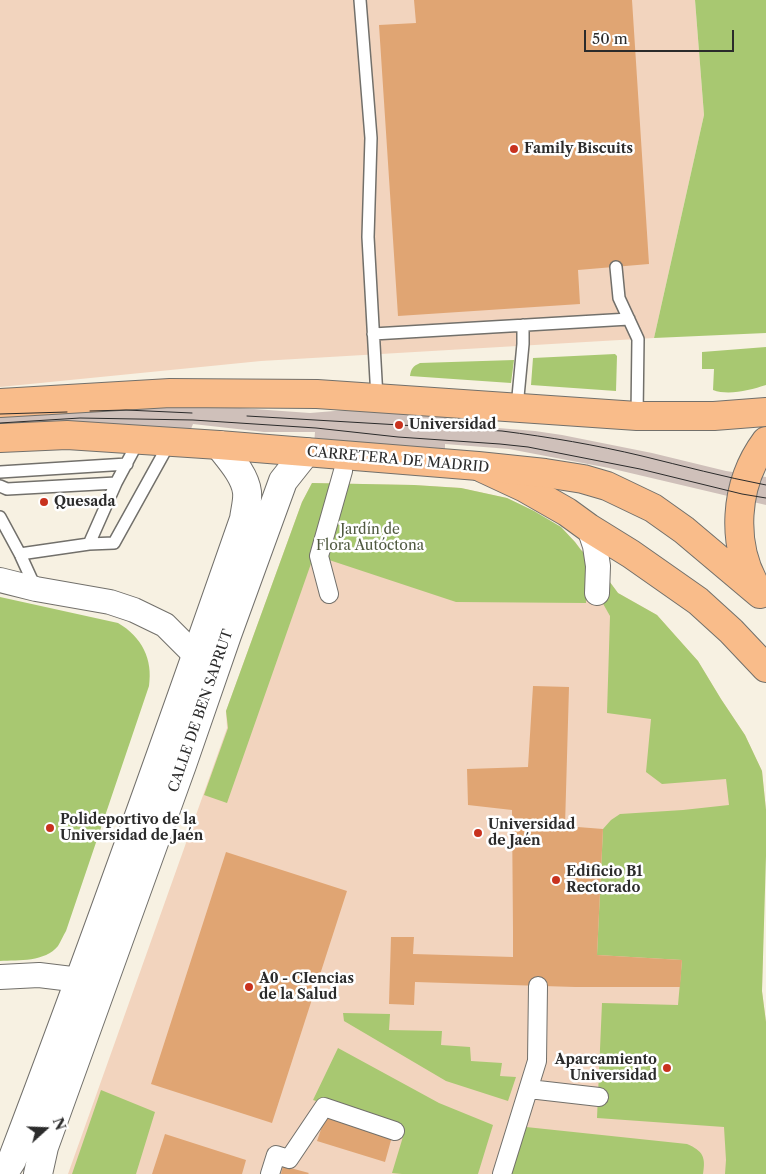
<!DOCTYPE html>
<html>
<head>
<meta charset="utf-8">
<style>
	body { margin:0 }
	#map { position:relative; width:766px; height:1174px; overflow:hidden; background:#f7f1e2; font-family:"Libre Caslon Text",serif }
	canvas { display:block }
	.north { position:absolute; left:20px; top:1104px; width:50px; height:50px; -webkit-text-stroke:4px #fff; paint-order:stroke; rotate:70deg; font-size:14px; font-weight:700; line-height:20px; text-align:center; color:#2b2b2b }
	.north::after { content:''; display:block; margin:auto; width:18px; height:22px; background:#2b2b2b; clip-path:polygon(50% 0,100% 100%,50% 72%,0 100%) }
	.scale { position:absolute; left:584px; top:30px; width:150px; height:22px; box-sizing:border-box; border:2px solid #2b2b2b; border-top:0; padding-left:6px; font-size:15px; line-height:18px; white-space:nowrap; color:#2b2b2b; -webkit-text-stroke:4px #fff; paint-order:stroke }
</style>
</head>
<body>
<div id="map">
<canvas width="766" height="1174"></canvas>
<div class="north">N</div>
<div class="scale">50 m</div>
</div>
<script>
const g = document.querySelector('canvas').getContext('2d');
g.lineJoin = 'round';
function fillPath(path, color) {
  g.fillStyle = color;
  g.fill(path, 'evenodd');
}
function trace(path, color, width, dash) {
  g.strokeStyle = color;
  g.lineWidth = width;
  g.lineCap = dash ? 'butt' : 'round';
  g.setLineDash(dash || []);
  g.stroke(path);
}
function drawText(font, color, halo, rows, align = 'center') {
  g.font = font + ' "Libre Caslon Text",serif';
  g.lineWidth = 5;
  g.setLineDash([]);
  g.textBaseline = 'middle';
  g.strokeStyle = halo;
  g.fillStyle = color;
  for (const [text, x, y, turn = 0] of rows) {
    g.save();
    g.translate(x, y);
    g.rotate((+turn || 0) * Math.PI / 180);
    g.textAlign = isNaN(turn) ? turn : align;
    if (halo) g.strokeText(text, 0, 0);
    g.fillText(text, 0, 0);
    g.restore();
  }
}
const built = new Path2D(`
	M 0,0 L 695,0 L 704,115 L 654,338 L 261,361 L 0,387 Z
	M 312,483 L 414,485 L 461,488 L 507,498 L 534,511 L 561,527 L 575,542 L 581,550 L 598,566 L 618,593 L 657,615 L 698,661 L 721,699 L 745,735 L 762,771 L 766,810 L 762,991 L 766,1022 L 766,1174 L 68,1174 L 227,728 L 226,711 L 302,502 Z`);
const industrial = new Path2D(`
	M 156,402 L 310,413 L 371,408 L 446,415 L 448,424 L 535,431 L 562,435 L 652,453 L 726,471 L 766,477 L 766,505 L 609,468 L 509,449 L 445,444 L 445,453 L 314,445 L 315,432 L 264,432 L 193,424 L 189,434 L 0,427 L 0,408 Z`);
const green = new Path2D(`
	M 695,0 L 766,0 L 766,333 L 654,338 L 704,115 Z
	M 766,347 L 766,385 C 750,390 729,396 713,390 L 714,369 L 702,369 L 702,352 Z
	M 615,354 L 617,356 L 616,391 L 531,385 L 533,358 Z
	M 514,360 L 511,383 L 410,376 C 411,369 413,366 420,363 Z
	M 312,483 L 414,485 L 461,488 L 507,498 L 534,511 L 561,527 L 575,542 L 581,550 L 598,566 L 618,593 L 657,615 L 698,661 L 721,699 L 745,735 L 762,771 L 766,810 L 766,856 L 762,991 L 766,1022 L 766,1174 L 725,1174 L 726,1160 L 724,1127 L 597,1118 L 602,1003 L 678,1005 L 682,960 L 597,955 L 603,829 L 611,820 L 620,814 L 683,810 L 729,805 L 726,779 L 662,784 L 646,772 L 651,719 L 607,713 L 610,616 L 597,593 L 587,589 L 586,603 L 456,602 L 314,555 L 227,803 L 204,795 L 228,728 L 226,711 L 302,502 Z
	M 0,597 L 118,623 C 142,637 153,659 149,686 L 66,931 C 63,936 61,941 58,946 C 45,962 19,960 0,961 Z
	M 343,1013 L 390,1014 L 389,1030 L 442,1031 L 441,1045 L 470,1047 L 471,1061 L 502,1063 L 500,1076 L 516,1077 L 508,1101 L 446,1081 L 344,1021 Z
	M 338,1048 L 439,1103 L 493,1125 L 478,1174 L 402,1174 L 392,1173 L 405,1130 L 313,1100 Z
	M 101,1090 L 155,1112 L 136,1174 L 72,1174 Z
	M 526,1127 L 687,1144 C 703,1151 706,1157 703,1174 L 511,1174 Z`);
const building = new Path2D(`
	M 414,0 L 632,0 L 649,264 L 578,270 L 580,304 L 398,316 L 379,25 L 416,23 Z
	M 533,686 L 569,687 L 565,826 L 603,829 L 597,955 L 682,960 L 680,987 L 575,987 L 415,982 L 414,1005 L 389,1004 L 391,937 L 414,937 L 413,954 L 513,957 L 513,931 L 512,810 L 468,805 L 467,769 L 528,767 Z
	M 226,852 L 347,891 L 272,1123 L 151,1084 Z
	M 327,1112 L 393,1133 L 385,1162 L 317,1141 Z
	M 165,1134 L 246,1160 L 242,1174 L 152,1174 Z
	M 283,1166 L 309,1173 L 308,1174 L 281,1174 Z`);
const service = new Path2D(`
	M 360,0 L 371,138 L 368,237 L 377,398
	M 616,267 L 619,298 L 638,339 L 637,416
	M 373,334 L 629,319
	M 517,407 L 523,344 L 523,325
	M 0,472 L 127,464
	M 0,486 L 7,489 L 116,483 L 139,440
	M 0,517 L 20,554 L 36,589
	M 89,544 L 114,543 L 170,442
	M 20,554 L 89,544 L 116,483`);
const pedestrian = new Path2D(`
	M 329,594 L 319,556 L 343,471
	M 529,1089 L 599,1097
	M 270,1174 L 276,1155 L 289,1159 L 324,1107 L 395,1131
	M 502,1174 L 537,1061 L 538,986`);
const minor = new Path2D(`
	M 589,528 L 595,546 L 598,566 L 597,593
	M 0,580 L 36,589 L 110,602 L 134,610 L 165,625 L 196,656
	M 0,977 L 39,975 L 80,980`);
const tertiary = new Path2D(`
	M 0,1174 L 5,1171 L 12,1160 C 93,948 169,734 244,519 C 245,510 248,501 247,492 C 245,475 229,458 219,445
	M 38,1174 L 44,1147 L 182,765 L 227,635 L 283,481 L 306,452`);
const primary = new Path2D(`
	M 482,468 L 525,488 L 567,512 L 589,528 L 631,554 L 698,601 L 731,631 L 766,668`);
const trunk = new Path2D(`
	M 0,403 L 170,393 L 317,394 L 637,416 L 714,416 L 766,412
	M 0,438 L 67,435 L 219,445 L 478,466 L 545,473 L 583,479 L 607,486 L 653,508 L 684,530 L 760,594
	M 758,590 C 730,545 734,484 766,441`);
const tram = new Path2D(`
	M 90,411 L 126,410 L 192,413
	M 0,414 L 67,412
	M 247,416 L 502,431 C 549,437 596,445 642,456 C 683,466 724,477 766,485
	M 0,423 L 80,418 L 193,420 L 316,428 L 398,437 L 500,444 L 528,447 L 640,469 L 742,494 L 766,498`);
const markers = [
	[514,149,5,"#c8321e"],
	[399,425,5,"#c8321e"],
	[44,502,5,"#c8321e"],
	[50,828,5,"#c8321e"],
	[478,833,5,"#c8321e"],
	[556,880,5,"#c8321e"],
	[249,987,5,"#c8321e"],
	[667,1068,5,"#c8321e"]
];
const poiNames = [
	["Family Biscuits",524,149],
	["Universidad",409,425],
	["Quesada",54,502],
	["Polideportivo de la",60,820],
	["Universidad de Jaén",60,836],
	["Universidad",488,825],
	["de Jaén",488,841],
	["Edificio B1",566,872],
	["Rectorado",566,888],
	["A0 - CIencias",259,979],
	["de la Salud",259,995],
	["Aparcamiento",657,1060,"right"],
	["Universidad",657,1076,"right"]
];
const streetNames = [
	["CARRETERA DE MADRID",398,460,5],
	["CALLE DE BEN SAPRUT",201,711,-71]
];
const parkNames = [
	["Jardín de",370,530],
	["Flora Autóctona",370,546]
];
fillPath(built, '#f2d4be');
fillPath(industrial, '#cfc0ba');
fillPath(green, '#a8c871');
fillPath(building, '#e0a573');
trace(service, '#72706b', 14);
trace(pedestrian, '#72706b', 20);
trace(minor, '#72706b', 26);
trace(tertiary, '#72706b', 30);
trace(primary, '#72706b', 30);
trace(trunk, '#72706b', 30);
trace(service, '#fff', 11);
trace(pedestrian, '#fff', 18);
trace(minor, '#fff', 24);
trace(tertiary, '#fff', 28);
trace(primary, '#f9bc8a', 28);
trace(trunk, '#f9bc8a', 28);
trace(tram, '#2b2b2b', 1);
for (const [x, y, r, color] of markers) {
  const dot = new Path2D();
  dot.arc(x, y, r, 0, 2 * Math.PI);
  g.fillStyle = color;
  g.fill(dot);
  trace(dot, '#fff', 2);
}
drawText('bold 14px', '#2b2b2b', '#fff', poiNames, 'left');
drawText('14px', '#2b2b2b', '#fff', streetNames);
drawText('14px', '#505a40', '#fff', parkNames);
</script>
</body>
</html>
